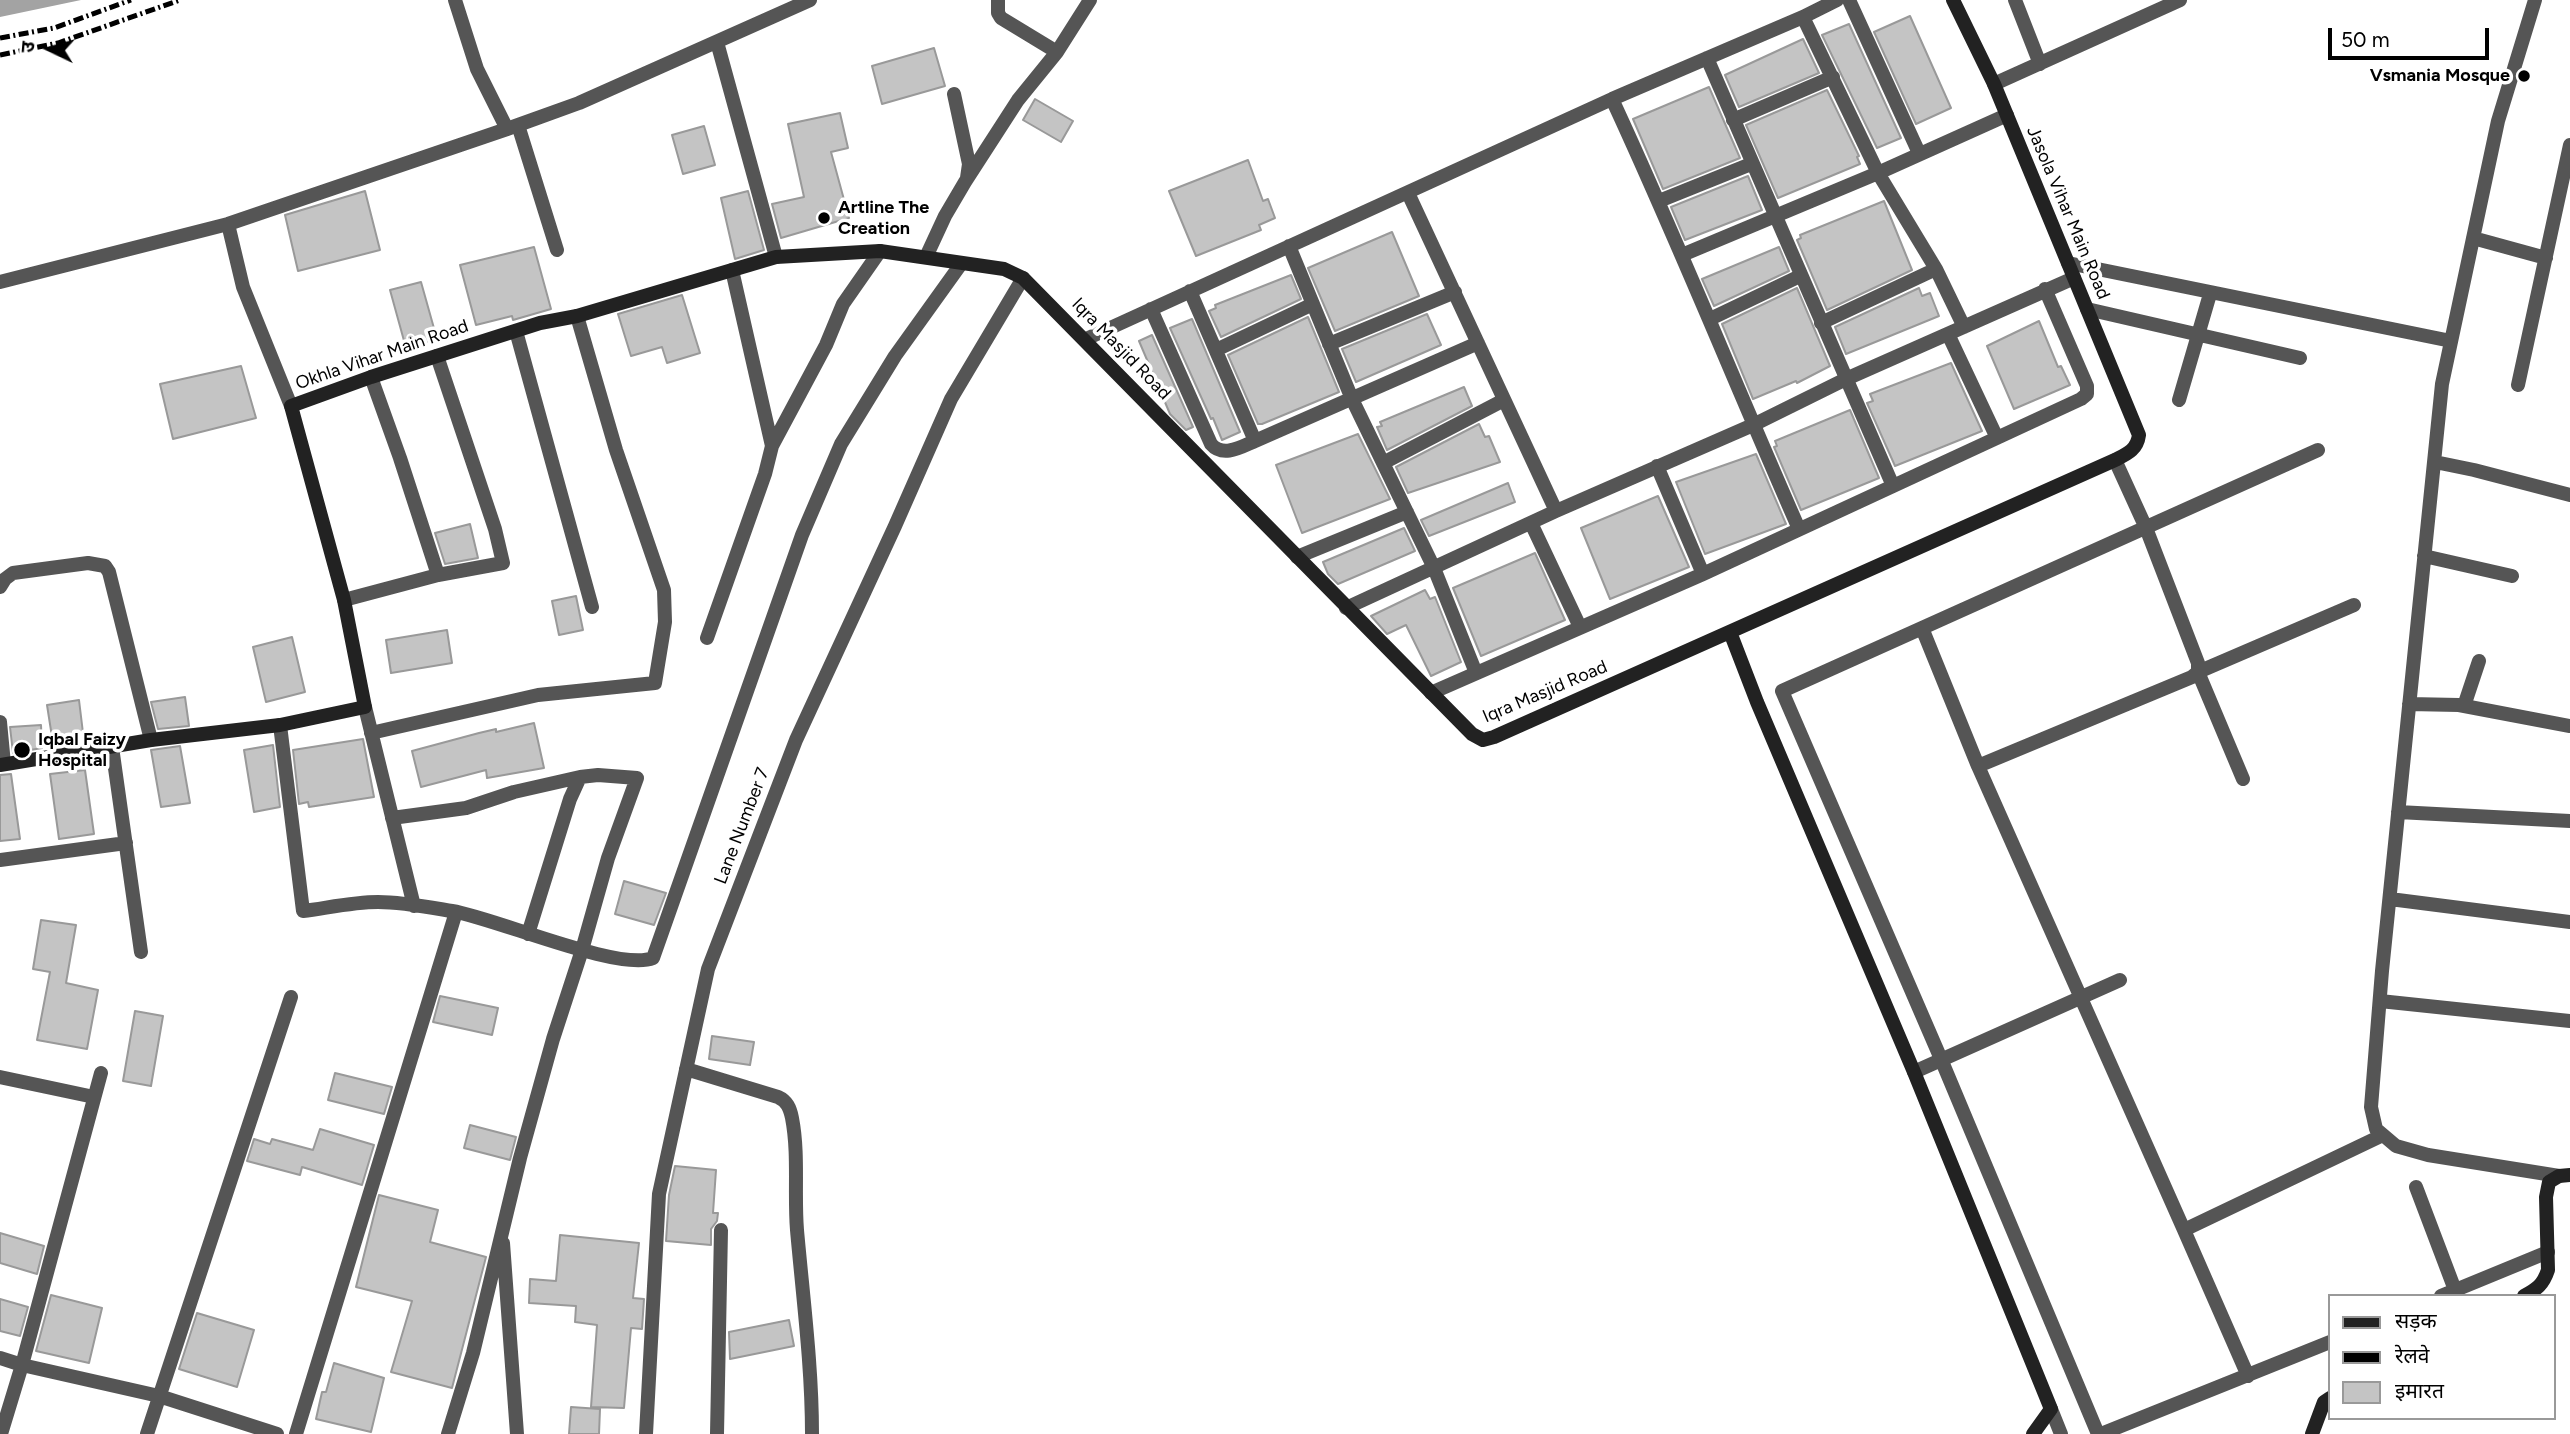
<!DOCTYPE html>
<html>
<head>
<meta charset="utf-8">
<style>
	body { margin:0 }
	#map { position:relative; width:2570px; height:1434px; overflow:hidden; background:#fff; font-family:Figtree,"Noto Sans Devanagari",sans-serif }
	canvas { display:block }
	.legend { position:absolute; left:2328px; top:1294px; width:228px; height:126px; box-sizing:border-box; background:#fff; border:2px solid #999; margin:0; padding:9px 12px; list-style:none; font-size:21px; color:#000 }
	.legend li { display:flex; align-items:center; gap:14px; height:35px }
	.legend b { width:35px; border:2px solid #999 }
	.north { position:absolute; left:14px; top:14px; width:70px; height:70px; -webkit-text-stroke:5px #fff; paint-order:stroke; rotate:275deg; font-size:19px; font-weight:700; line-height:28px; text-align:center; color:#000 }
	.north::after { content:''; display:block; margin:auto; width:24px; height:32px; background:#000; clip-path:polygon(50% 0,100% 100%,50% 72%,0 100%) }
	.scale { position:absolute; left:2328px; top:28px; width:161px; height:32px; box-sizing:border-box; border:4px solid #000; border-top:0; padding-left:9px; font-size:21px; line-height:24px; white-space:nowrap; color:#000; -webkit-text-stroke:5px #fff; paint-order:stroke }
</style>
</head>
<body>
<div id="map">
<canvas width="2570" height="1434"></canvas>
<ul class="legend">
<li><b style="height:9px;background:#222"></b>सड़क</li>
<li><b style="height:9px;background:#000"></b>रेलवे</li>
<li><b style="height:19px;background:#c4c4c4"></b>इमारत</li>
</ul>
<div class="north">उ</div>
<div class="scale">50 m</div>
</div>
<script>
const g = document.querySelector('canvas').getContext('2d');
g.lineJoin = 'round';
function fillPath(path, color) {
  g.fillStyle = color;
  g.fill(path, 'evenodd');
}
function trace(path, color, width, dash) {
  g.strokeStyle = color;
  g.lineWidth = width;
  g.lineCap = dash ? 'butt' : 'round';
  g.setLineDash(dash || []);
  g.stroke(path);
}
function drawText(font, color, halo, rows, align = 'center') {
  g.font = font + ' Figtree,sans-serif';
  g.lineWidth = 7;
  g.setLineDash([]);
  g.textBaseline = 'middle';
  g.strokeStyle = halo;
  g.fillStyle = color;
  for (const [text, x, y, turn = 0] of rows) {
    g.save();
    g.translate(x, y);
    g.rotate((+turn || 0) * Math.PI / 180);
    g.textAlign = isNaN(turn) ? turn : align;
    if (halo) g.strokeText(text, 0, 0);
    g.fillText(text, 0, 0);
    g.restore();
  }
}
const water = new Path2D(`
	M 0,0 L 81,0 L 0,17 Z`);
const building = new Path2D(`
	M 1910,16 L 1951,108 L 1916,124 L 1874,32 Z
	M 1849,24 L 1901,138 L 1877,148 L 1822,35 Z
	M 1803,39 L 1819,73 L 1739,107 L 1725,75 Z
	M 934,48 L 945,86 L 882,104 L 872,66 Z
	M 1709,87 L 1740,158 L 1663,189 L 1633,119 Z
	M 1827,90 L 1859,156 L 1857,157 L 1860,164 L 1778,198 L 1746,125 Z
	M 1035,99 L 1073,121 L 1061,142 L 1023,120 Z
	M 840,113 L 848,148 L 831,152 L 849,218 L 781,238 L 772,204 L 804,197 L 788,124 Z
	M 704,126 L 715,165 L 683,174 L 672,135 Z
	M 1248,160 L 1263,201 L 1268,199 L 1275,218 L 1259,225 L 1261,230 L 1196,256 L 1169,191 Z
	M 1748,176 L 1762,210 L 1685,240 L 1671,207 Z
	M 365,191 L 380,250 L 298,271 L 285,215 Z
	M 748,191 L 764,250 L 735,259 L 721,198 Z
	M 1884,201 L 1912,270 L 1827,310 L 1797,240 L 1801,238 L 1800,235 Z
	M 1392,232 L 1419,296 L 1335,331 L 1308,268 Z
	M 534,247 L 551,309 L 513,320 L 512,316 L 476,325 L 460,265 Z
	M 1779,247 L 1789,271 L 1714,306 L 1702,279 Z
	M 1291,275 L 1301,299 L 1221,337 L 1209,311 L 1216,308 L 1215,305 Z
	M 421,282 L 437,339 L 406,348 L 390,290 Z
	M 1797,288 L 1830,366 L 1797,383 L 1796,381 L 1753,399 L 1722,324 Z
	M 1919,288 L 1922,296 L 1930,293 L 1939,316 L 1846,354 L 1835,327 Z
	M 682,295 L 700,353 L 667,363 L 662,347 L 631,356 L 618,314 Z
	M 1427,314 L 1441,345 L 1356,382 L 1342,349 Z
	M 1308,317 L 1339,392 L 1262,424 L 1258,424 L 1228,355 Z
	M 1192,319 L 1240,432 L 1222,440 L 1213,418 L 1211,419 L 1170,328 Z
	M 2039,321 L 2058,367 L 2061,366 L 2070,385 L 2014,409 L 1987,346 Z
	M 1152,335 L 1193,427 L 1186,430 L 1170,414 L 1139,341 Z
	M 1951,363 L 1982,431 L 1895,466 L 1867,403 L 1873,401 L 1870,394 Z
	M 241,366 L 256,418 L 173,439 L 160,384 Z
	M 1464,387 L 1472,406 L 1387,450 L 1377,427 L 1382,426 L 1380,422 Z
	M 1850,410 L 1879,478 L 1801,510 L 1774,447 L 1777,446 L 1775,441 Z
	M 1479,424 L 1485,437 L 1489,436 L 1500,462 L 1408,493 L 1396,467 Z
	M 1358,434 L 1390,499 L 1302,533 L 1276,465 Z
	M 1756,454 L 1786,524 L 1705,554 L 1676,482 Z
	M 1508,483 L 1515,502 L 1429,536 L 1421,520 Z
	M 1658,496 L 1689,567 L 1610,599 L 1581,528 Z
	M 470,524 L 478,558 L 445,564 L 435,533 Z
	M 1404,528 L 1415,551 L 1338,584 L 1328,574 L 1323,562 Z
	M 1535,553 L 1565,620 L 1481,656 L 1453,588 Z
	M 1425,590 L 1430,599 L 1435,597 L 1461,662 L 1431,676 L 1406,625 L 1387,634 L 1371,616 Z
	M 576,596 L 583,630 L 559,635 L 552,601 Z
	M 447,630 L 452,663 L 391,673 L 386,640 Z
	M 292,637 L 305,692 L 266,702 L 253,647 Z
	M 185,697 L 189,726 L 158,729 L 151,702 Z
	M 79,700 L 83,733 L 52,737 L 47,705 Z
	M 534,723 L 544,768 L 487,778 L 486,770 L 421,787 L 412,751 L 479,733 L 496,729 L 496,732 Z
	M 41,725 L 42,748 L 13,753 L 10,727 Z
	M 363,739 L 374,797 L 309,807 L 308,802 L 299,804 L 293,750 Z
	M 273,745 L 280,807 L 254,812 L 244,750 Z
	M 180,746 L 190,803 L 161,807 L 151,750 Z
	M 85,770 L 94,834 L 59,839 L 50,774 Z
	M 11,774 L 20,839 L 0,841 L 0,775 Z
	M 624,881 L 666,893 L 654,925 L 615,914 Z
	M 41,920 L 76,925 L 66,983 L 98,990 L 87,1049 L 37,1040 L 50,972 L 33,969 Z
	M 440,996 L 498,1008 L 492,1035 L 433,1022 Z
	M 135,1011 L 163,1016 L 151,1086 L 123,1081 Z
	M 712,1036 L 754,1042 L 750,1065 L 709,1059 Z
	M 335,1073 L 392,1087 L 384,1114 L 328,1100 Z
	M 470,1125 L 516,1137 L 510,1160 L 464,1148 Z
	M 320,1129 L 374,1145 L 362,1185 L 302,1167 L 300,1175 L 247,1161 L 254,1139 L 270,1144 L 272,1139 L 313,1150 Z
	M 675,1166 L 716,1170 L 713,1213 L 718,1213 L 717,1221 L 711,1229 L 711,1245 L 666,1241 L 669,1195 Z
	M 379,1195 L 438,1210 L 430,1242 L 486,1257 L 452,1388 L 391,1372 L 412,1301 L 356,1287 Z
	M 0,1233 L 44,1246 L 37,1274 L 0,1263 Z
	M 560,1235 L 639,1243 L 633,1298 L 644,1299 L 642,1329 L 631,1328 L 624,1408 L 591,1407 L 597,1325 L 575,1322 L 576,1306 L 529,1303 L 530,1279 L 556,1281 Z
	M 51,1295 L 102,1308 L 89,1363 L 36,1351 Z
	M 0,1299 L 28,1307 L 20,1336 L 0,1331 Z
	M 197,1313 L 254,1330 L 237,1387 L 179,1369 Z
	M 789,1320 L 794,1346 L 730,1359 L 729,1332 Z
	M 334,1363 L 384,1378 L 371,1432 L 316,1419 L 322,1392 L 326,1392 Z
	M 571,1407 L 600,1409 L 599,1434 L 569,1434 Z`);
const street = new Path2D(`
	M 455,0 L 477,69 L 507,129
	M 998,0 L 998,13 L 1001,18 L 1057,52
	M 1849,0 L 1919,153
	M 2015,0 L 2040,64
	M 2535,0 L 2498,121 L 2442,384 L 2382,971 L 2371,1107 L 2376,1129 L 2396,1146 L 2428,1155 L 2559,1176
	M 1803,17 L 1878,173 L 1936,269 L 1964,327
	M 717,42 L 776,257
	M 1707,58 L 1893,486
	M 1994,84 L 2180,0
	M 954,94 L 969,164 L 967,178
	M 1612,99 C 1678,241 1736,386 1799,529
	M 1733,120 L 1833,77
	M 518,125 L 557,250
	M 1408,193 L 1556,511
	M 1659,201 L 1751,164
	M 228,224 L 243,287 L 291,406
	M 2473,238 L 2546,258
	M 1289,246 L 1352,399 L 1434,568 L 1476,673
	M 1682,255 L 1878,173 L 2007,115
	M 926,257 L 945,216 L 965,182 L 1018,100 L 1057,52 L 1090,0
	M 2068,263 L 2451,341
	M 732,270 L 772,446
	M 0,282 L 228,224 L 507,129 L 579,103 L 810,0
	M 1190,291 L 1255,441
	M 1151,309 L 1211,444 C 1223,458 1241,447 1255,441 L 1478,343
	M 2087,309 L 2300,358
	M 1710,319 L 1800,276
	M 1821,323 L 1936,269
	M 516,331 L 592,607
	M 1948,334 L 1997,438
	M 1086,339 L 1612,99 L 1803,17 L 1837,0
	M 1329,344 L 1455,292
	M 1216,350 L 1313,304
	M 371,377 L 400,458 L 438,575
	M 2518,385 L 2570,145
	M 2179,400 L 2210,294
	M 2435,462 L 2474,470 L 2570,495
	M 1383,463 L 1504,400
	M 1657,466 L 1703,574
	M 1531,523 L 1580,627
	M 2424,556 L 2512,576
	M 1297,557 L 1407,512
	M 0,587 L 5,579 L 13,573 L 88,563 L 105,566 L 109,572 L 151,740
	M 344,600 L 438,575 L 503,563 L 495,529 L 437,356
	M 1346,608 L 1556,511 L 1753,425 L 1846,379 L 2074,278
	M 1922,628 L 1978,766 L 2184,1230
	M 707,638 L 765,474 L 772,446 L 826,345 L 843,304 L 880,251
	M 1431,693 L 1703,574 L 2081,399 L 2087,394 L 2087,386 L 2045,289
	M 2409,704 L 2459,705 L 2570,726
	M 2464,706 L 2479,661
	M 365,707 L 414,906
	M 0,722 L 4,764
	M 280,725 L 303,911 C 327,908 353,902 378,902 C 402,902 428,907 452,911 C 495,918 619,972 653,958 L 802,535 L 841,444 L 895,356 L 961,264
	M 371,733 L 538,695 L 655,683 L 665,622 L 664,590 L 616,450 L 577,316
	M 112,747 L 141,952
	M 1978,766 L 2192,677 L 2198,672 L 2198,663 L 2146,528 L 2115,460
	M 2243,779 L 2198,672 L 2354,605
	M 2398,812 L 2570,821
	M 392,818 L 466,808 L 514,792 L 580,777 L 598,775 L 637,778 L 608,858 L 582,950 L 553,1039 L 520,1158 L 473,1353 L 448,1434
	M 0,860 L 126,843
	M 2390,899 L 2570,922
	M 528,934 L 570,799 L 580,777
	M 2380,1001 L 2570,1021
	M 686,1069 L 778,1097 C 787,1101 790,1108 792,1118 C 799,1154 794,1194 797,1230 C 803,1298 812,1366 812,1434
	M 1914,1072 L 2120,980
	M 0,1077 L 94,1097
	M 2416,1187 L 2455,1290
	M 503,1243 L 517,1434
	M 2441,1296 L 2548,1252
	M 0,1358 L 22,1365 L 159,1396 L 277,1434
	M 2248,1376 L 2184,1230 L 2383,1135
	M 2051,1409 L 2061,1434
	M 1,1434 L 22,1365 L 101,1073
	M 147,1434 L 291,997
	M 296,1434 L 456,912
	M 646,1434 L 659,1194 L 708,969 L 796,740 L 895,526 L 951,399 L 1023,278
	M 717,1434 L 721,1230
	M 2098,1434 L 1941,1059 L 1782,691 L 2318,450
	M 2101,1434 L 2330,1342`);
const secondary = new Path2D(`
	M 1730,632 L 1757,702 L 1914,1072 L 2051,1409 L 2033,1434
	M 0,765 L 151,740 L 280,725 L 365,707 L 344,600 L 291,406 L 371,377 L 540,323 L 577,316 L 776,257 L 880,251 L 1004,269 L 1023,278 L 1472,734 L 1483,740 L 1494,737 L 2115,460 C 2127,454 2137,450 2139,435 L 1994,84 L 1953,0
	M 2524,1296 C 2537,1289 2543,1285 2548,1270 L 2546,1197 L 2549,1182 L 2559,1176 L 2570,1175
	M 2312,1434 L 2324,1402 L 2330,1398`);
const rail = new Path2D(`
	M 0,38 L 54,28 L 131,0
	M 0,55 L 58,43 L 180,0`);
const markers = [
	[2524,76,7,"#000"],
	[824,218,7,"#000"],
	[22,750,9,"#000"]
];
const poiNames = [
	["Vsmania Mosque",2510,76,"right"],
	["Artline The",838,208],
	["Creation",838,229],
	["Iqbal Faizy",38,740],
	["Hospital",38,761]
];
const streetNames = [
	["Jasola Vihar Main Road",2068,213,67],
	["Iqra Masjid Road",1121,349,46],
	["Okhla Vihar Main Road",382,355,-19],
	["Iqra Masjid Road",1545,692,-23],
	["Lane Number 7",742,826,-69]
];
fillPath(water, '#a3a3a3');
fillPath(building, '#c4c4c4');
trace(building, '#999', 2);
trace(street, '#555', 14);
trace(secondary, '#222', 14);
trace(rail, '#000', 5, [10, 3.5, 2, 3.5]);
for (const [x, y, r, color] of markers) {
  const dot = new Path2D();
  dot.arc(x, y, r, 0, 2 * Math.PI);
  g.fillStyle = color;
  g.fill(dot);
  trace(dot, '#fff', 2.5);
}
drawText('bold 18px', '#000', '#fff', poiNames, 'left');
drawText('18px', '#000', '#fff', streetNames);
</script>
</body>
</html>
